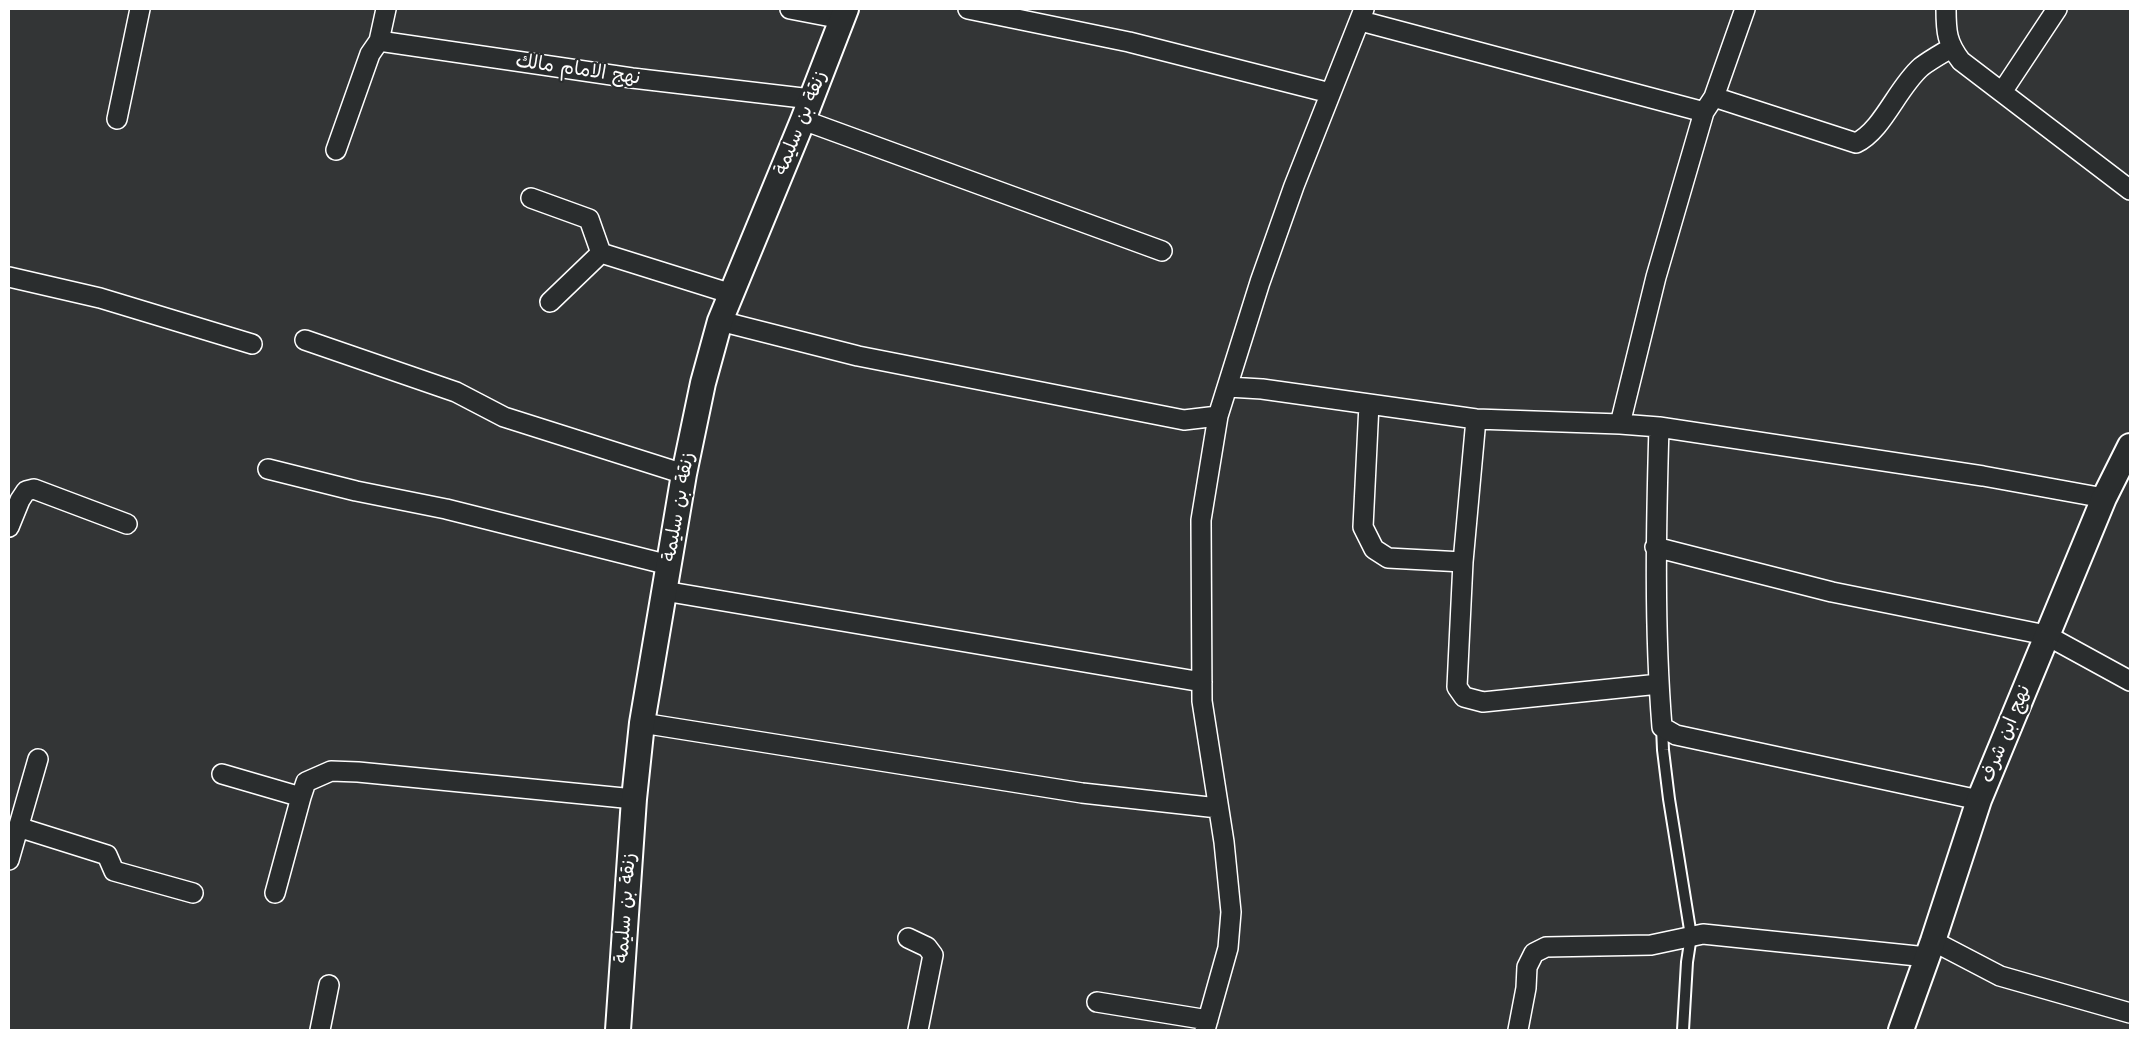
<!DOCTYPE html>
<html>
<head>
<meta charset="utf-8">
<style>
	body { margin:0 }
	#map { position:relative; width:2139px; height:1039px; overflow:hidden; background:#333536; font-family:"Shantell Sans",sans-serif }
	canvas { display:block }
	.frame { position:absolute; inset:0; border:10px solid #fff; pointer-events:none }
</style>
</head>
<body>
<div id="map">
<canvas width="2139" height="1039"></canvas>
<div class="frame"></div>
</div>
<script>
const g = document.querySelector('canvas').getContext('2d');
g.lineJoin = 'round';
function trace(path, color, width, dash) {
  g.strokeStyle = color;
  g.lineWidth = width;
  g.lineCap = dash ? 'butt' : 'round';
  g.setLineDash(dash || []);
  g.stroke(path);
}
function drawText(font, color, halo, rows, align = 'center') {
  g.font = font + ' "Shantell Sans","Playpen Sans Arabic",sans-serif';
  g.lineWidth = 4.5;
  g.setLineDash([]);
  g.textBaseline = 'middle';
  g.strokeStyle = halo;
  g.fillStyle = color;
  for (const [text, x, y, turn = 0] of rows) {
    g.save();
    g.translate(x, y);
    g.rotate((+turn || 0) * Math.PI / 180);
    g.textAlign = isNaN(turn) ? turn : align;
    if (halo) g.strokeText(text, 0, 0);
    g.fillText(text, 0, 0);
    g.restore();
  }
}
const service = new Path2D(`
	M 1662,727 L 1663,750 L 1669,799 L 1691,936 L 1687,962 L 1683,1030`);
const minor = new Path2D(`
	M 386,9 L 379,41 L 632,78 L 811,99
	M 790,9 L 842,19
	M 968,9 L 1129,42 L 1330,93
	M 1946,9 C 1946,32 1947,43 1961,61 L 2130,190
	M 1361,21 L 1704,112
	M 2002,92 L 2057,9
	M 1714,97 L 1856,143 C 1883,130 1897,88 1921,67 C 1930,60 1941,54 1951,48
	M 117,119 L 140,9
	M 803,120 L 1162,251
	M 336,150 L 370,54 L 379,41
	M 531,198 L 589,219 L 601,253
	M 9,277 L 100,298 L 252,344
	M 550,302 L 601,253 L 732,294
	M 720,321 L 858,356 L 1184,420 L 1218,416
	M 305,340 L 456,392 L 504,417 L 684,474
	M 1228,387 L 1262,389 L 1476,419 L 1620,424 L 1659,427 L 1983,476 L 2104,498
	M 1369,404 L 1363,527 L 1374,549 L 1388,558 L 1463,562
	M 1476,419 L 1463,562 L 1457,687 L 1464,697 L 1483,702 L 1659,684
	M 1620,424 L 1656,277 L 1704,112 L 1714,97 L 1745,9
	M 1659,427 C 1656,527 1654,627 1662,727 L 1676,735 L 1979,800
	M 268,469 L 356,491 L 446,509 L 669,565
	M 9,527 L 20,500 L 26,491 L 34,489 L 127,524
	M 1655,547 L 1832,592 L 2046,635 L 2130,681
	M 664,591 L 1202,682
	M 642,723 L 1082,793 L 1218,808
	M 222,774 L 301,797
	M 18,827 L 107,855 L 114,871 L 193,893
	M 9,860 L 38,759
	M 275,893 L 301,797 L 306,782 L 331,771 L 358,772 L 634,799
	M 908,938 L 927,947 L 933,955 L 918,1030
	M 1933,941 L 2000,976 L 2130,1013
	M 1097,1002 L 1208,1020
	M 320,1030 L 329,985
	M 1205,1030 L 1228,948 L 1231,912 L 1224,842 L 1202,701 L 1201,520 L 1218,416 L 1260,282 L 1294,186 L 1364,9
	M 1518,1030 L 1526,988 L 1527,967 L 1534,953 L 1546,947 L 1651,945 L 1703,934 L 1927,957`);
const tertiary = new Path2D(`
	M 618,1030 L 634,799 L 642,723 L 684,474 L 703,383 L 720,321 L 803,120 L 846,9
	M 1901,1030 L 1933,941 L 1979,800 L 2104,498 L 2130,446`);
const streetNames = [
	["نهج الامام مالك",578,70,8],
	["زنقة بن سليمة",801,123,-68],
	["زنقة بن سليمة",679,507,-80],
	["نهج ابن شرف",2006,734,-68],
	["زنقة بن سليمة",626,908,-86]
];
trace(service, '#fff', 14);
trace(minor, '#fff', 22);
trace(tertiary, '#fff', 28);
trace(service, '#2a2d2e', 10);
trace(minor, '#2a2d2e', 19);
trace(tertiary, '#2a2d2e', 24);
drawText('19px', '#fff', '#2a2d2e', streetNames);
</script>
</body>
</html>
